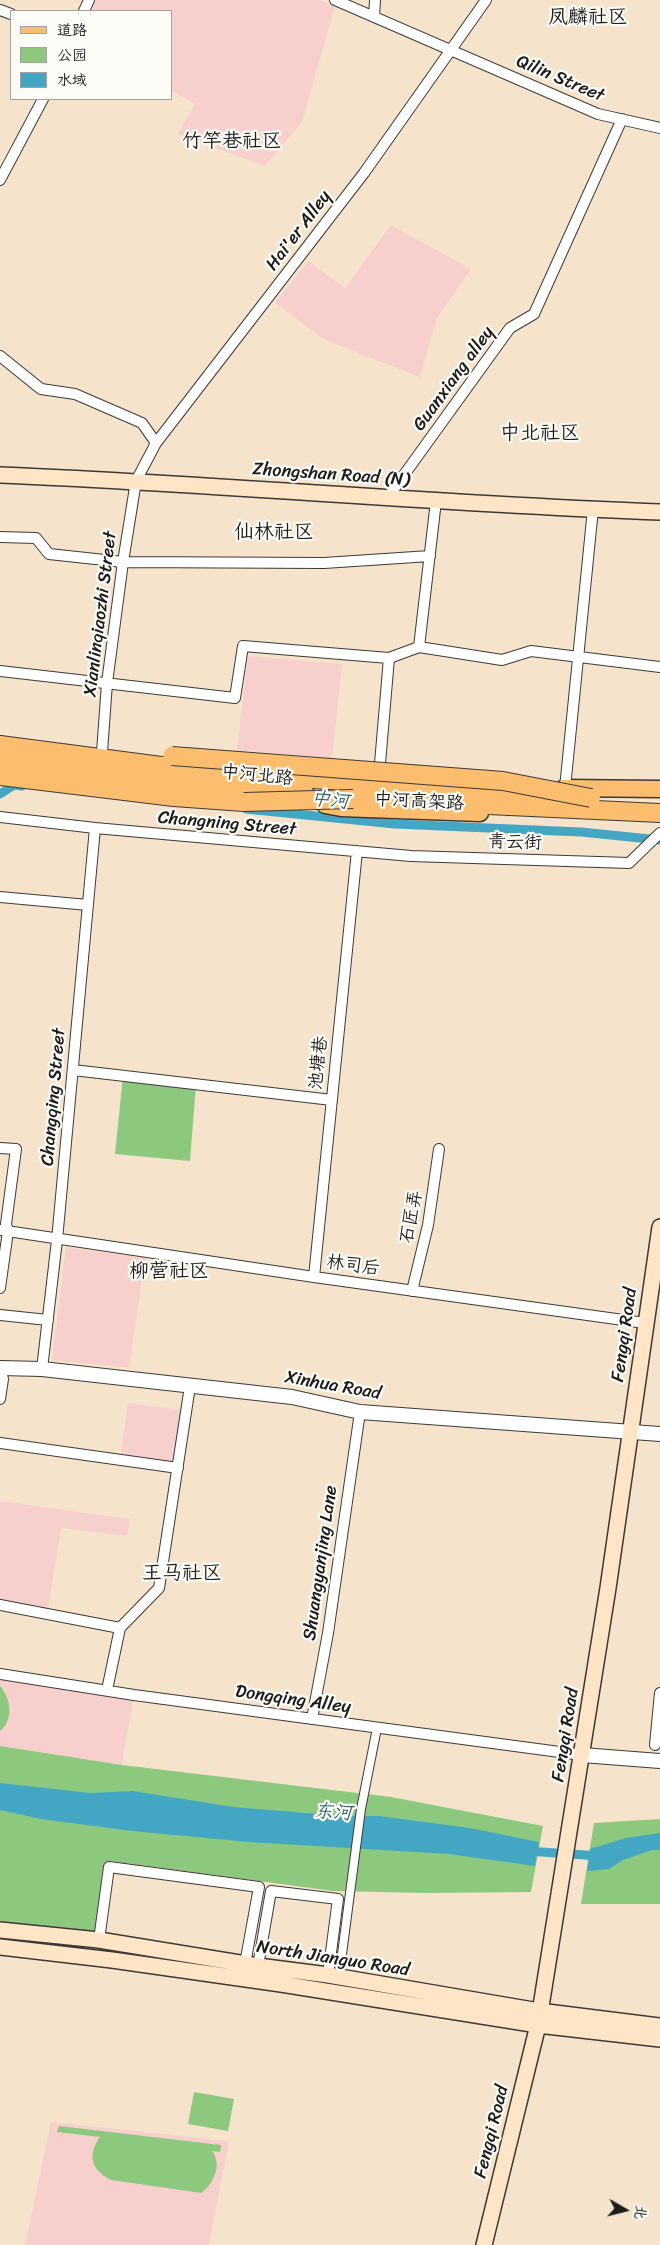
<!DOCTYPE html>
<html>
<head>
<meta charset="utf-8">
<style>
	body { margin:0 }
	#map { position:relative; width:660px; height:2245px; overflow:hidden; background:#f5e3cb; font-family:Sriracha,"LXGW WenKai TC",sans-serif }
	canvas { display:block }
	.legend { position:absolute; left:10px; top:10px; width:162px; height:90px; box-sizing:border-box; background:#fdfcf7; border:1px solid #a3a29f; margin:0; padding:6px 9px; list-style:none; font-size:15px; color:#1c1c1c }
	.legend li { display:flex; align-items:center; gap:10px; height:25px }
	.legend b { width:25px; border:1px solid #a3a29f }
	.north { position:absolute; left:600px; top:2185px; width:50px; height:50px; -webkit-text-stroke:4px #fdfcf7; paint-order:stroke; rotate:98deg; font-size:14px; font-weight:700; line-height:20px; text-align:center; color:#1c1c1c }
	.north::after { content:''; display:block; margin:auto; width:18px; height:22px; background:#1c1c1c; clip-path:polygon(50% 0,100% 100%,50% 72%,0 100%) }
</style>
</head>
<body>
<div id="map">
<canvas width="660" height="2245"></canvas>
<ul class="legend">
<li><b style="height:6px;background:#fcbd6f"></b>道路</li>
<li><b style="height:14px;background:#8cc97f"></b>公园</li>
<li><b style="height:14px;background:#43a7c3"></b>水域</li>
</ul>
<div class="north">北</div>
</div>
<script>
const g = document.querySelector('canvas').getContext('2d');
g.lineJoin = 'round';
function fillPath(path, color) {
  g.fillStyle = color;
  g.fill(path, 'evenodd');
}
function trace(path, color, width, dash) {
  g.strokeStyle = color;
  g.lineWidth = width;
  g.lineCap = dash ? 'butt' : 'round';
  g.setLineDash(dash || []);
  g.stroke(path);
}
function drawText(font, color, halo, rows, align = 'center') {
  g.font = font + ' Sriracha,"LXGW WenKai TC",sans-serif';
  g.lineWidth = 4.5;
  g.setLineDash([]);
  g.textBaseline = 'middle';
  g.strokeStyle = halo;
  g.fillStyle = color;
  for (const [text, x, y, turn = 0] of rows) {
    g.save();
    g.translate(x, y);
    g.rotate((+turn || 0) * Math.PI / 180);
    g.textAlign = isNaN(turn) ? turn : align;
    if (halo) g.strokeText(text, 0, 0);
    g.fillText(text, 0, 0);
    g.restore();
  }
}
const built = new Path2D(`
	M 96,0 L 319,0 L 335,7 L 302,122 L 265,166 L 178,134 L 195,104 L 171,90 L 171,11 L 92,11 Z
	M 391,225 L 471,269 L 437,318 L 420,377 L 325,340 L 275,303 L 308,261 L 345,288 Z
	M 248,656 L 342,664 L 332,758 L 237,750 Z
	M 66,1247 L 145,1258 L 129,1368 L 52,1360 Z
	M 128,1403 L 187,1411 L 178,1468 L 120,1460 Z
	M 0,1501 L 130,1519 L 127,1536 L 61,1528 L 47,1614 L 0,1605 Z
	M 0,1674 L 134,1695 L 122,1765 L 0,1746 Z
	M 51,2122 L 229,2141 L 209,2245 L 25,2245 Z`);
const green = new Path2D(`
	M 123,1076 L 196,1085 L 190,1161 L 115,1154 Z
	M 0,1686 C 11,1698 14,1720 0,1731 Z
	M 0,1746 L 122,1765 L 391,1797 L 543,1826 L 531,1892 L 427,1893 L 333,1891 L 110,1861 L 99,1940 L 0,1930 Z
	M 660,1819 L 660,1904 L 581,1904 L 594,1823 Z
	M 194,2092 L 234,2099 L 228,2131 L 188,2124 Z
	M 59,2126 L 221,2145 L 220,2152 L 212,2151 C 223,2165 213,2185 201,2193 L 111,2180 C 91,2170 87,2155 100,2137 L 57,2132 Z`);
const water = new Path2D(`
	M 0,1783 L 90,1793 L 133,1791 L 233,1807 L 342,1816 L 379,1816 L 470,1828 L 539,1842 L 535,1866 L 449,1854 L 249,1842 L 132,1831 L 41,1819 L 0,1810 Z
	M 660,1833 L 660,1850 L 652,1850 L 623,1860 L 609,1869 L 587,1871 L 590,1849 L 626,1838 Z`);
const canal = new Path2D(`
	M 0,794 L 14,785 L 22,786
	M 246,809 L 395,824 L 581,832 L 660,840
	M 527,1851 L 599,1856`);
const pedestrian = new Path2D(`
	M 339,1977 L 361,1809 L 377,1728`);
const minor = new Path2D(`
	M 335,0 L 598,114 L 660,128
	M 0,10 L 11,14
	M 84,11 L 89,0
	M 374,17 L 375,0
	M 0,180 L 43,99
	M 0,356 L 41,389 L 75,394 L 142,423 L 156,443
	M 388,497 L 510,328 L 534,314 L 622,119
	M 0,537 L 36,538 L 49,554 L 123,562 L 324,563 L 430,556
	M 419,647 L 436,501
	M 389,658 L 419,647 L 502,660 L 531,651 L 660,667
	M 0,671 L 235,698 L 243,646 L 389,658 L 379,775
	M 102,752 L 107,683 L 123,562 L 136,481 L 156,443 L 364,173 L 486,0
	M 565,788 L 593,509
	M 0,817 L 95,828 L 411,856 L 629,863 L 660,833
	M 0,897 L 88,905
	M 73,1070 L 332,1100
	M 0,1148 L 16,1149 L 6,1224 L 8,1231 L 0,1288
	M 0,1230 L 314,1277 L 645,1323
	M 314,1277 L 357,851
	M 412,1291 L 428,1225 L 439,1149
	M 0,1315 L 48,1320
	M 42,1369 L 57,1240 L 95,828
	M 0,1399 L 3,1379 L 0,1368
	M 0,1443 L 178,1468
	M 0,1605 L 120,1628
	M 0,1674 L 134,1695 L 582,1755
	M 107,1690 L 120,1628 L 159,1588 L 190,1386
	M 312,1719 L 328,1633 L 360,1412
	M 655,1745 L 660,1693
	M 99,1940 L 109,1867 L 259,1887 L 245,1964
	M 258,1966 L 271,1891 L 338,1899 L 328,1975`);
const tertiary = new Path2D(`
	M 0,1368 L 42,1369 L 292,1397 L 360,1412 L 660,1434
	M 582,1755 L 660,1761`);
const secondary = new Path2D(`
	M 0,475 C 220,484 440,504 660,512
	M 0,1930 L 99,1940 L 258,1966 L 328,1975 L 539,2011 L 660,2026
	M 0,1947 L 112,1960 L 281,1984 L 538,2025 L 660,2039
	M 484,2245 L 538,2025 L 608,1588 L 660,1227`);
const primary = new Path2D(`
	M 564,788 L 660,789
	M 325,805 L 341,808 L 480,813`);
const trunk = new Path2D(`
	M 0,745 L 207,772 L 540,794
	M 0,758 L 207,785 L 305,794
	M 0,776 L 174,797 L 244,802
	M 338,798 L 660,813`);
const trunkBridge = new Path2D(`
	M 172,756 L 503,781 L 591,798
	M 244,802 L 353,799`);
const streetNames = [
	["Qilin Street",560,79,23],
	["Hai'er Alley",299,231,-53],
	["Guanxiang alley",454,379,-54],
	["Zhongshan Road (N)",331,475,4],
	["Xianlinqiaozhi Street",101,614,-83],
	["中河北路",257,776,6],
	["中河高架路",419,802,3],
	["Changning Street",227,824,5],
	["青云街",515,843,2],
	["池塘巷",319,1063,-84],
	["Changqing Street",54,1097,-85],
	["石匠弄",412,1217,-79],
	["林司后",353,1266,8],
	["Fengqi Road",625,1335,-82],
	["Xinhua Road",333,1386,10],
	["Shuangyanjing Lane",321,1563,-82],
	["Dongqing Alley",293,1700,8],
	["Fengqi Road",566,1735,-81],
	["North Jianguo Road",333,1959,9],
	["Fengqi Road",492,2132,-76]
];
const waterNames = [
	["中河",330,801,6],
	["东河",333,1813,4]
];
const quarterNames = [
	["凤麟社区",588,18],
	["竹竿巷社区",232,142],
	["中北社区",540,434],
	["仙林社区",274,533],
	["柳营社区",169,1272],
	["王马社区",182,1574]
];
fillPath(built, '#f7d0cd');
fillPath(green, '#8cc97f');
fillPath(water, '#43a7c3');
trace(canal, '#43a7c3', 9);
trace(pedestrian, '#3d3a36', 10);
trace(minor, '#3d3a36', 12);
trace(tertiary, '#3d3a36', 16);
trace(secondary, '#3d3a36', 18);
trace(primary, '#3d3a36', 19);
trace(trunk, '#3d3a36', 20);
trace(pedestrian, '#fff', 8);
trace(minor, '#fff', 10);
trace(tertiary, '#fff', 14);
trace(secondary, '#fee5c5', 15);
trace(primary, '#fcbd6f', 16);
trace(trunk, '#fcbd6f', 18);
trace(trunkBridge, '#3d3a36', 20, []);
trace(trunkBridge, '#fcbd6f', 18);
drawText('18px', '#1c1c1c', '#fdfcf7', streetNames);
drawText('italic 19px', '#306270', '#fdfcf7', waterNames);
drawText('20px', '#1c1c1c', '#fdfcf7', quarterNames);
</script>
</body>
</html>
